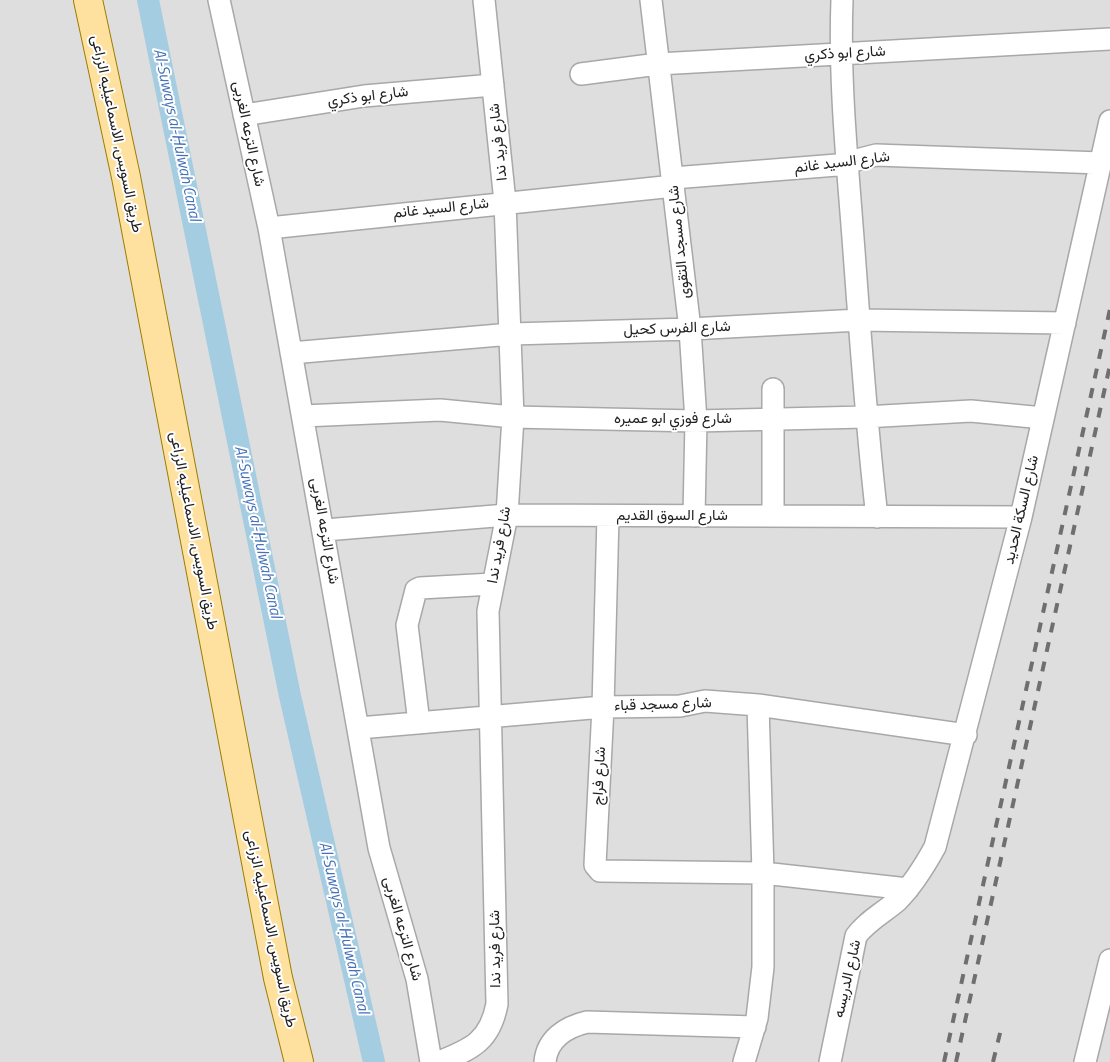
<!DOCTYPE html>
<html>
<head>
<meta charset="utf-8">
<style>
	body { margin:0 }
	canvas { display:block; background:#f2f0e7 }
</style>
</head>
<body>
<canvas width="1110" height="1062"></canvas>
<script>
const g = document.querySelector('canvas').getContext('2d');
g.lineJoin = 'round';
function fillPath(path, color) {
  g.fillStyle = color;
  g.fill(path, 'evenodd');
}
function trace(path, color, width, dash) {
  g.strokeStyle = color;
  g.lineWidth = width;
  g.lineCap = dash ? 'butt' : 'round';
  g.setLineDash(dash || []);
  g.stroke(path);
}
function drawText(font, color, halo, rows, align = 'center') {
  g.font = font + ' "Titillium Web",Vazirmatn,sans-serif';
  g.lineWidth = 4;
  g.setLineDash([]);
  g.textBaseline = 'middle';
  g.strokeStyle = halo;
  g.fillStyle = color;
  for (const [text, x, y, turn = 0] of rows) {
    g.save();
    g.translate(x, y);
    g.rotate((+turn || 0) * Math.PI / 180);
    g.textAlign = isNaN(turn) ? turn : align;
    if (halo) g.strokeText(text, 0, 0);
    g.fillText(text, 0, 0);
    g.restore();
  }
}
const residential = new Path2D(`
	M 0,0 L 1110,0 L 1110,1062 L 0,1062 Z`);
const canal = new Path2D(`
	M 148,0 L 290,696 L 374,1062`);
const minor = new Path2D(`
	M 219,0 L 269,228 L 379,848 L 417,979 L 431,1062
	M 651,0 L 690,329 L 696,421 L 694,516
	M 842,0 C 839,79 847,159 853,238 C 860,331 866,424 877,517
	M 581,74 L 658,64 L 1110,39
	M 244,115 L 364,96 L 493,85
	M 673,178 L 837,165 L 876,155 L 1101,163
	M 269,228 L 674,186
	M 291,353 L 511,334 L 690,329 L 859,320 L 1065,323
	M 773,389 L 773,516
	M 303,416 L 440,410 L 513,417 L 696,421 L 865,417 L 971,411 L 1043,418
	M 608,516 L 603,707 L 595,865 L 600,871 L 763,873 L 908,889
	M 325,530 L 507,515 L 1021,517
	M 419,723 L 407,625 L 416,590 L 420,588 L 493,584
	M 359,728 L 603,707 L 680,706 L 705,701 L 758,705 L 966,735
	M 439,1062 C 472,1049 490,1041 497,1004 L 488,611 L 507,515 L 513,417 L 505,202 L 484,0
	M 545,1062 C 547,1039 566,1027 587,1022 L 755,1027
	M 744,1062 L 757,1018 L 763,967 L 763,873 L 758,705
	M 830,1062 L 856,936 C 867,921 883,913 897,901 C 913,885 924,867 935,847 L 1021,517 L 1110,121
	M 1085,1062 L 1110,960`);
const major = new Path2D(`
	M 88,0 L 126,177 L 278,978 L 299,1062`);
const rail = new Path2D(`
	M 944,1062 L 1110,309
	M 956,1062 L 1110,365
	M 993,1062 L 1002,1025`);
const streetNames = [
	["شارع ابو ذكري",845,54,-3],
	["شارع ابو ذكري",368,97,-7],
	["طريق السويس, الاسماعيليه الزراعى",116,134,78],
	["شارع الترعه الغربى",248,134,78],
	["شارع فريد ندا",499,142,-96],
	["شارع السيد غانم",842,163,-7],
	["شارع السيد غانم",441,209,-6],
	["شارع مسجد التقوى",680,242,-96],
	["شارع الفرس كحيل",677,329,-2],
	["شارع فوزي ابو عميره",673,419],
	["شارع السكة الحديد",1022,510,-77],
	["شارع السوق القديم",672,516],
	["طريق السويس, الاسماعيليه الزراعى",193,531,79],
	["شارع الترعه الغربى",324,531,80],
	["شارع فريد ندا",500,545,-80],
	["شارع مسجد قباء",663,705,-2],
	["شارع فراج",600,776,-87],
	["طريق السويس, الاسماعيليه الزراعى",270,929,78],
	["شارع الترعه الغربى",402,929,74],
	["شارع فريد ندا",496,949,-91],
	["شارع الدريسه",848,979,-77]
];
const waterNames = [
	["Al-Suways al-Ḥulwah Canal",176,135,78],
	["Al-Suways al-Ḥulwah Canal",257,532,78],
	["Al-Suways al-Ḥulwah Canal",343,928,77]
];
fillPath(residential, '#dfdede');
trace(canal, '#a5cde2', 22);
trace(minor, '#a8a8a8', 24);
trace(major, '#9e7d00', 30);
trace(minor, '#fff', 21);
trace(major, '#ffe19f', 28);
trace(rail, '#6f6f6f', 4, [10, 10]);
drawText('15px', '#212121', '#fff', streetNames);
drawText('italic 16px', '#4571b9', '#fff', waterNames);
</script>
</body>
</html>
